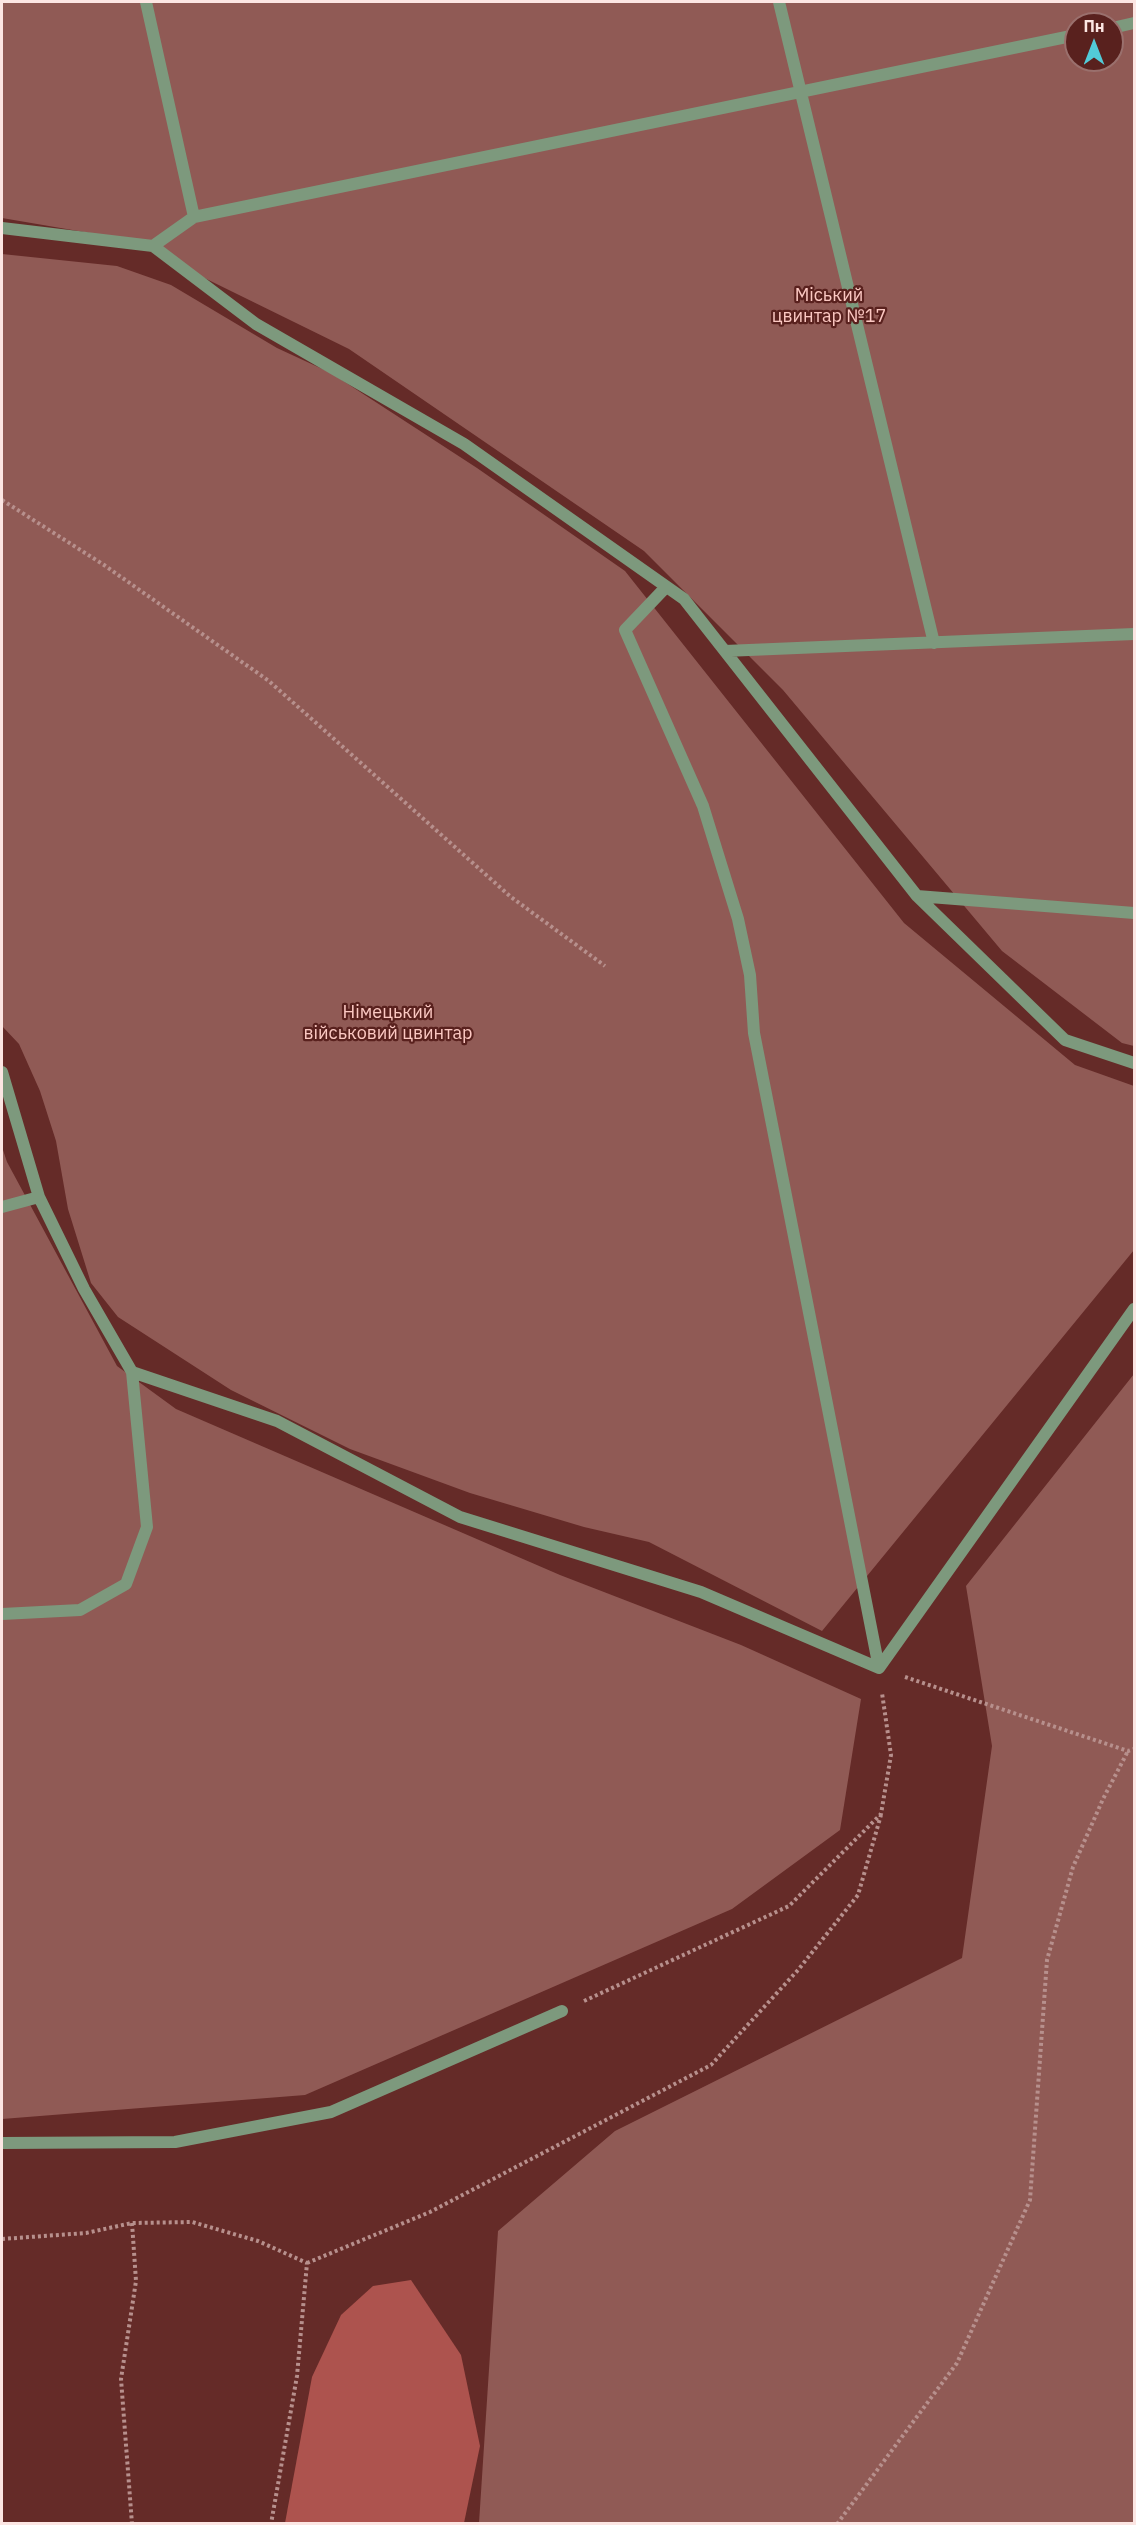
<!DOCTYPE html>
<html>
<head>
<meta charset="utf-8">
<style>
	body { margin:0 }
	#map { position:relative; width:1136px; height:2525px; overflow:hidden; background:#652b28; font-family:"IBM Plex Sans",sans-serif }
	canvas { display:block }
	.frame { position:absolute; inset:0; border:3px solid #fce6e3; pointer-events:none }
	.north { position:absolute; left:1064px; top:12px; width:60px; height:60px; box-sizing:border-box; background:#59211e; border:2px solid #9a706d; border-radius:50%; rotate:0deg; font-size:16px; font-weight:700; line-height:24px; text-align:center; color:#fce6e3 }
	.north::after { content:''; display:block; margin:auto; width:21px; height:27px; background:#52cbd8; clip-path:polygon(50% 0,100% 100%,50% 72%,0 100%) }
</style>
</head>
<body>
<div id="map">
<canvas width="1136" height="2525"></canvas>
<div class="frame"></div>
<div class="north">Пн</div>
</div>
<script>
const g = document.querySelector('canvas').getContext('2d');
g.lineJoin = 'round';
function fillPath(path, color) {
  g.fillStyle = color;
  g.fill(path, 'evenodd');
}
function trace(path, color, width, dash) {
  g.strokeStyle = color;
  g.lineWidth = width;
  g.lineCap = dash ? 'butt' : 'round';
  g.setLineDash(dash || []);
  g.stroke(path);
}
function drawText(font, color, halo, rows, align = 'center') {
  g.font = font + ' "IBM Plex Sans",sans-serif';
  g.lineWidth = 4.5;
  g.setLineDash([]);
  g.textBaseline = 'middle';
  g.strokeStyle = halo;
  g.fillStyle = color;
  for (const [text, x, y, turn = 0] of rows) {
    g.save();
    g.translate(x, y);
    g.rotate((+turn || 0) * Math.PI / 180);
    g.textAlign = isNaN(turn) ? turn : align;
    if (halo) g.strokeText(text, 0, 0);
    g.fillText(text, 0, 0);
    g.restore();
  }
}
const green = new Path2D(`
	M 2,2 L 1134,2 L 1134,1046 L 1122,1043 L 1002,951 L 783,690 L 644,551 L 349,349 L 125,239 L 2,218 ZM 1076,24 L 1112,24 L 1112,60 L 1076,60 Z
	M 2,254 L 117,266 L 171,285 L 277,348 L 331,373 L 477,468 L 625,571 L 904,923 L 1075,1065 L 1134,1086 L 1134,1250 L 822,1631 L 649,1542 L 584,1527 L 470,1493 L 350,1449 L 231,1390 L 118,1317 L 91,1283 L 68,1209 L 56,1141 L 40,1091 L 19,1044 L 2,1026 Z
	M 2,1147 L 7,1162 L 117,1366 L 176,1409 L 560,1575 L 741,1645 L 861,1699 L 840,1830 L 732,1909 L 305,2095 L 2,2119 Z
	M 1134,1374 L 1134,2523 L 479,2523 L 498,2231 L 615,2131 L 962,1958 L 992,1746 L 966,1586 Z`);
const forest = new Path2D(`
	M 411,2280 L 461,2355 L 480,2446 L 464,2523 L 285,2523 L 312,2377 L 341,2315 L 373,2286 Z`);
const path = new Path2D(`
	M 2,500 L 104,565 L 269,681 L 511,897 L 605,966
	M 905,1677 L 1128,1751 L 1134,1749
	M 584,2001 L 789,1906 L 881,1814 L 891,1755 L 882,1693
	M 132,2223 L 136,2281 L 121,2379 L 132,2524
	M 2,2239 L 86,2233 L 132,2223 L 192,2222 L 258,2241 L 307,2263 L 297,2376 L 271,2524
	M 307,2263 L 430,2212 L 711,2065 L 798,1970 L 858,1895 L 881,1815
	M 837,2524 L 957,2363 L 1030,2200 L 1047,1960 L 1073,1867 L 1103,1799 L 1128,1751`);
const service = new Path2D(`
	M 146,2 L 194,217
	M 779,2 L 934,643
	M 1112,28 L 1134,23
	M 2,228 L 153,246 L 256,324 L 464,444 L 684,599 L 917,896 L 1065,1040 L 1134,1063
	M 153,246 L 194,217 L 1076,35
	M 666,587 L 625,630 L 703,806 L 738,919 L 750,975 L 754,1033 L 879,1668
	M 725,651 L 1134,634
	M 917,896 L 1134,913
	M 2,1072 L 39,1197 L 84,1289 L 132,1372 L 147,1527 L 126,1584 L 80,1610 L 2,1614
	M 2,1207 L 39,1197
	M 132,1372 L 277,1421 L 460,1517 L 701,1592 L 879,1668
	M 879,1668 L 1134,1309
	M 2,2143 L 175,2142 L 331,2112 L 562,2011`);
const parkNames = [
	["Міський",829,296],
	["цвинтар №17",829,317],
	["Німецький",388,1013],
	["військовий цвинтар",388,1034]
];
fillPath(green, '#905a55');
fillPath(forest, '#ad534e');
trace(path, '#b7908d', 4, [3, 3]);
trace(service, '#7d997d', 12);
drawText('18px', '#fcc9c3', '#59211e', parkNames);
</script>
</body>
</html>
